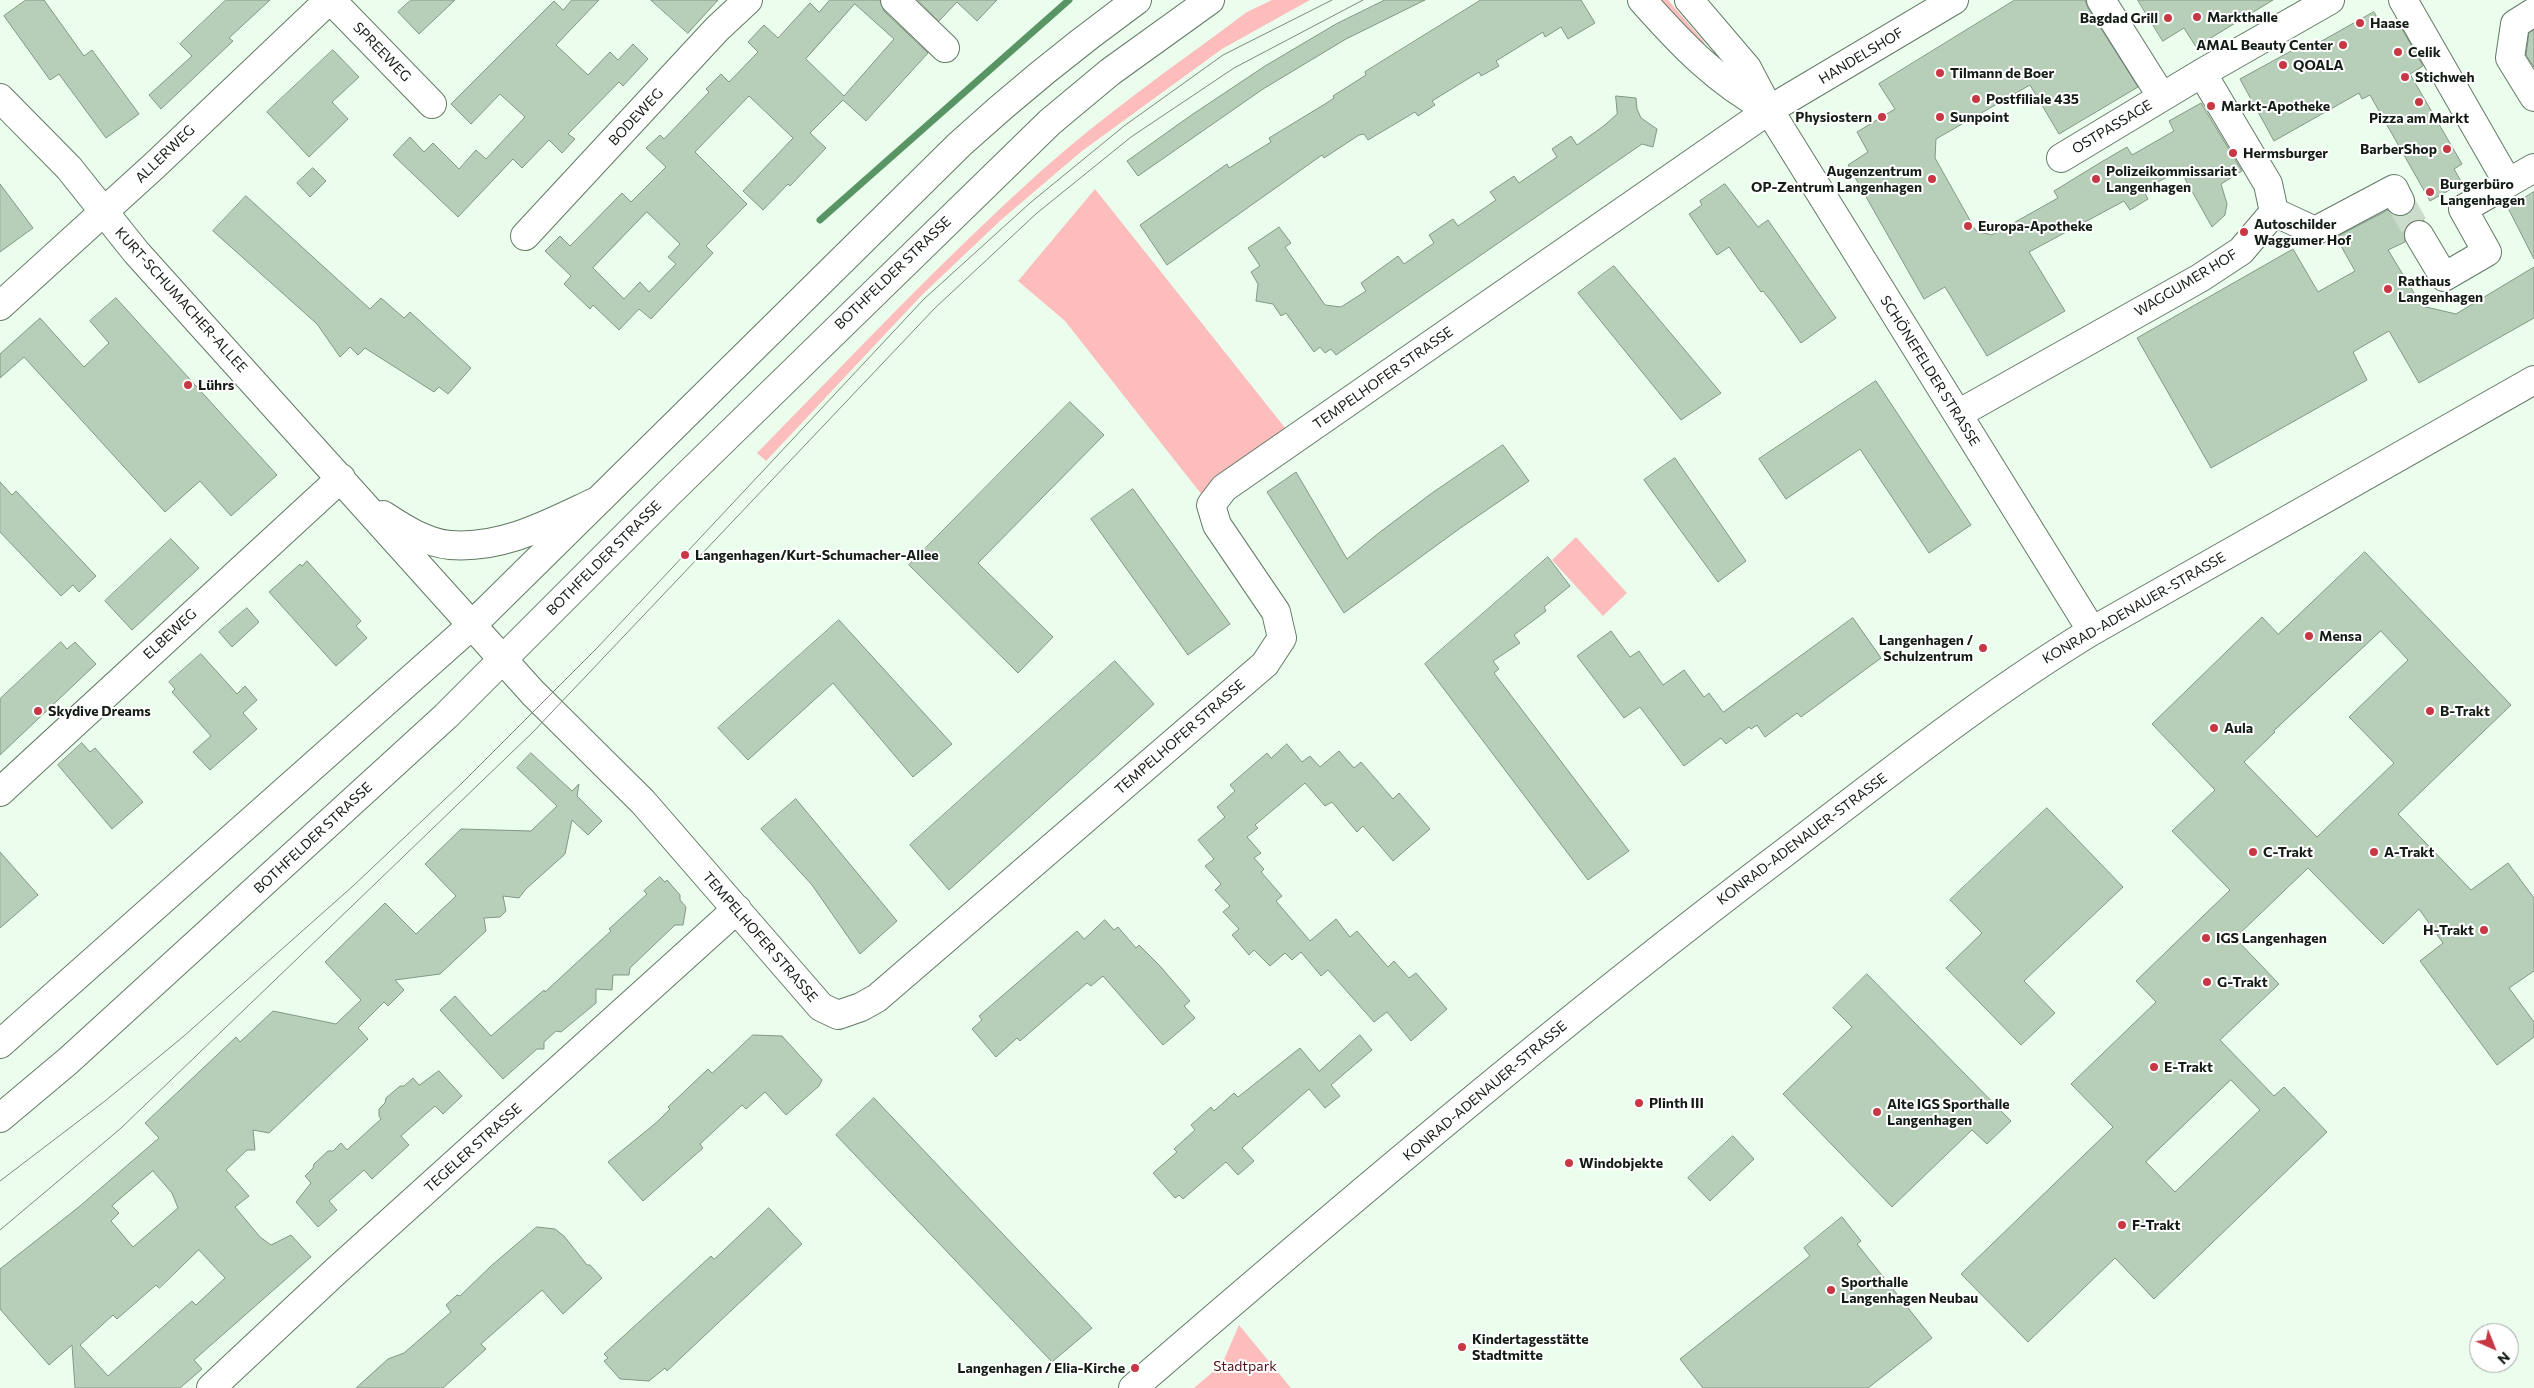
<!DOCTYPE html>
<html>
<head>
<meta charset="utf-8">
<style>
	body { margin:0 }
	#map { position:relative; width:2534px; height:1388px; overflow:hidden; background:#ebfeed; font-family:Commissioner,sans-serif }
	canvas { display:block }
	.north { position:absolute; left:2469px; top:1323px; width:50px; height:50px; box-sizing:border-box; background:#fff; border:1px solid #a1a5a1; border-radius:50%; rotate:136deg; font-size:14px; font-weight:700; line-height:20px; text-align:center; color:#141d15 }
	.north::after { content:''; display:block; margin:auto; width:18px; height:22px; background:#c73744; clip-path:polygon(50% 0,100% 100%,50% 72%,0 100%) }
</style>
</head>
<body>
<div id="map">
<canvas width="2534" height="1388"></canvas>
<div class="north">N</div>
</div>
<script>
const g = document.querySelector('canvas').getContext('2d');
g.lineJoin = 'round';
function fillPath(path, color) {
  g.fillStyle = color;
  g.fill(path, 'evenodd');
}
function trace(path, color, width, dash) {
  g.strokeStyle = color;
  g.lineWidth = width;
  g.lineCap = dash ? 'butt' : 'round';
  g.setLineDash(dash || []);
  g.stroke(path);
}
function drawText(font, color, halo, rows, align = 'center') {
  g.font = font + ' Commissioner,sans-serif';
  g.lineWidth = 4;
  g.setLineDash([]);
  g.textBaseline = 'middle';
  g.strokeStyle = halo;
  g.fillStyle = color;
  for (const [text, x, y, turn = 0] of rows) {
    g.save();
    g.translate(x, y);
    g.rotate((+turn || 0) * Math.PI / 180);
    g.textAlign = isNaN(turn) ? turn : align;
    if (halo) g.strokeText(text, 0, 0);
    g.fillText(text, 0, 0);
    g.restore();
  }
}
const green = new Path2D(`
	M 1272,0 L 1310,0 L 1222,49 L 1082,151 L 1001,220 L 921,296 L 766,461 L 757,453 C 850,358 942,260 1041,171 C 1106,113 1177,64 1247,12 Z
	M 1657,0 L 1668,0 L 1705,43 L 1702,46 Z
	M 1095,189 L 1290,434 L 1202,495 L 1065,321 L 1018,281 Z
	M 1576,537 L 1627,593 L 1603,616 L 1552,560 Z
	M 1239,1325 L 1291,1388 L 1194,1388 L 1222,1364 Z`);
const stream = new Path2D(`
	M 820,220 L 1069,0`);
const building = new Path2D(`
	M 26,0 L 44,0 L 84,56 L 92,50 L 139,114 L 106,138 L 59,74 L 50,80 L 4,16 Z
	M 226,0 L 270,0 L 229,38 L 233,41 L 161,109 L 149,95 L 192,56 L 180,44 Z
	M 411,0 L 455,0 L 419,34 L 398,12 Z
	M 572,0 L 599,0 L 556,45 L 588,75 L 610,52 L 618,60 L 633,44 L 648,59 L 623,86 L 619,82 L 568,134 L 575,139 L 562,153 L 549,140 L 522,168 L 513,159 L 458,217 L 393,155 L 410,137 L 424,152 L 433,143 L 459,169 L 476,150 L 486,159 L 525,117 L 500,94 L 471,124 L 451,104 L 554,1 L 563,10 Z
	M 651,0 L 718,0 L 688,33 Z
	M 830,0 L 880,0 L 884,11 L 928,53 L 866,121 L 843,100 L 810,133 L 826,148 L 790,186 L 788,184 L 763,210 L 743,191 L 793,138 L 749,96 L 695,152 L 747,204 L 706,246 L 713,253 L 651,319 L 639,309 L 619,330 L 593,305 L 590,309 L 564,284 L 571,276 L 545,251 L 560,236 L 570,246 L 622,193 L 631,202 L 666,167 L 646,148 L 660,135 L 664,139 L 709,92 L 706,89 L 721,74 L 729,82 L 758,52 L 748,42 L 764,25 L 778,38 L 810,3 L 819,12 ZM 855,4 L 894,39 L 844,96 L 806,59 ZM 647,212 L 680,244 L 668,257 L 676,264 L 649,292 L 640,282 L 624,299 L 593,268 Z
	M 918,0 L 997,0 L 977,21 L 957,2 L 939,21 Z
	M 1385,0 L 1425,0 L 1346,39 L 1263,89 L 1138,176 L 1127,161 L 1190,116 L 1265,66 L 1336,24 Z
	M 1481,0 L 1581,0 L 1595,23 L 1568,39 L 1561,27 L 1545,37 L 1543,32 L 1496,61 L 1499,66 L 1481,76 L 1479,72 L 1432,101 L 1435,105 L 1418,116 L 1415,112 L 1368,140 L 1364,134 L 1359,135 L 1324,158 L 1322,155 L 1167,265 L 1140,225 L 1227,164 L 1229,168 L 1271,142 L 1269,138 L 1325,104 L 1334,98 L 1333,96 L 1366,75 L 1365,72 Z
	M 2015,0 L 2085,0 L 2088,8 L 2138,87 L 2059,134 L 2030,85 L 1936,139 L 1935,158 L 1976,231 L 1992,235 L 2058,198 L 2054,191 L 2098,164 L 2127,147 L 2132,155 L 2174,131 L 2169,121 L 2201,103 L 2242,171 L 2221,184 L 2227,204 L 2225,215 L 2212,227 L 2184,177 L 2169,176 L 2143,190 L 2148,199 L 2130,210 L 2124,201 L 2029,252 L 2065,311 L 1987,356 L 1945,287 L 1924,299 L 1848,165 L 1868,152 L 1857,132 L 1895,109 L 1879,84 Z
	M 2138,0 L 2273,0 L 2196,47 L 2184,28 L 2163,41 Z
	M 2374,12 L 2383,28 L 2397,20 L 2423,66 L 2410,74 L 2462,164 L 2454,169 L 2462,183 L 2430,201 L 2370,95 L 2362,99 L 2359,93 L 2274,141 L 2240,79 L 2302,45 L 2305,50 Z
	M 2534,30 L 2534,67 L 2526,55 L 2529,33 Z
	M 333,50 L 359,77 L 332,102 L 348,119 L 309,157 L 267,112 Z
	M 1616,96 L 1636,98 L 1637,109 L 1641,118 L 1657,129 L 1653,147 L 1642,144 L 1336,355 L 1331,349 L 1325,353 L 1320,347 L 1314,352 L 1286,313 L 1281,316 L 1273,304 L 1256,301 L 1258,284 L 1251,272 L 1260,266 L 1248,248 L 1279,227 L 1291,243 L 1285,247 L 1325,305 L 1341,307 L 1366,291 L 1361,283 L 1398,256 L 1404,264 L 1434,243 L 1429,235 L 1453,219 L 1458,226 L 1496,200 L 1490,192 L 1514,176 L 1519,183 L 1557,157 L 1552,149 L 1571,136 L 1577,145 L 1605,125 L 1617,114 Z
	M 313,168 L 326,181 L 310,197 L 297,183 Z
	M 0,184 L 33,228 L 0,252 Z
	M 1725,184 L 1758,227 L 1768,220 L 1836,318 L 1801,343 L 1772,302 L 1763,291 L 1761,292 L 1729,247 L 1717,255 L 1689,214 L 1702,205 L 1700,201 Z
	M 2534,192 L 2534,259 L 2508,208 Z
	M 246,196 L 370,309 L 381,298 L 404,318 L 410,312 L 471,368 L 448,394 L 439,387 L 434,392 L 365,348 L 358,355 L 350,347 L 340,357 L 317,324 L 213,231 Z
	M 2415,204 L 2424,221 L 2411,222 L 2405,228 L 2405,242 L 2388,250 L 2422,306 L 2456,314 L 2534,267 L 2534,318 L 2419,383 L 2389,331 L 2353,352 L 2367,380 L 2211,468 L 2137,338 L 2293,249 L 2318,292 L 2355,271 L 2336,237 L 2388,210 L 2399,216 L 2407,215 Z
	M 1614,266 L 1721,393 L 1681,420 L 1578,293 Z
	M 116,298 L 277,475 L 231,516 L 200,481 L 165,512 L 24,357 L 0,378 L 0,354 L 40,318 L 84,367 L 109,343 L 90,321 Z
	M 1876,381 L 1971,525 L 1929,553 L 1860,449 L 1786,499 L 1759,459 Z
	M 1070,402 L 1104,435 L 978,563 L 1053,637 L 1018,673 L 909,565 Z
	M 1503,445 L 1529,481 L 1459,529 L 1344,613 L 1267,492 L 1296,472 L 1347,559 L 1380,532 L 1432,493 Z
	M 1675,458 L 1746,561 L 1718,582 L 1644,480 Z
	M 0,482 L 12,495 L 16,491 L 96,576 L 79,592 L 73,585 L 61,596 L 0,532 Z
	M 1133,489 L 1230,624 L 1188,655 L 1091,519 Z
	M 171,539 L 199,568 L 132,630 L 105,601 Z
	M 2365,552 L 2511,705 L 2398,814 L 2471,890 L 2508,863 L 2534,898 L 2534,971 L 2509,988 L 2534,1022 L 2534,1037 L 2497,1065 L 2420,961 L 2443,943 L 2419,909 L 2383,944 L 2308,868 L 2235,938 L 2279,984 L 2220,1040 L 2274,1096 L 2284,1087 L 2327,1132 L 2154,1299 L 2115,1258 L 2028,1342 L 1961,1274 L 2113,1127 L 2071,1084 L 2156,1002 L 2136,981 L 2230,890 L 2172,831 L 2215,790 L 2152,724 L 2262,617 L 2278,634 ZM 2381,631 L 2408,660 L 2349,717 L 2394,763 L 2317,837 L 2244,762 L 2275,732 L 2274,731 ZM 2231,1080 L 2260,1110 L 2175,1192 L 2146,1162 Z
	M 1548,557 L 1570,586 L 1544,607 L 1546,611 L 1514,635 L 1520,643 L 1493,661 L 1499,669 L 1494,673 L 1629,851 L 1588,880 L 1425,664 Z
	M 307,561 L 361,621 L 356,626 L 367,638 L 336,666 L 269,592 L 300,564 L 302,566 Z
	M 247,608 L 259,622 L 232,647 L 219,632 Z
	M 1853,618 L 1881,658 L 1801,717 L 1797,713 L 1765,737 L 1757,725 L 1751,729 L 1749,727 L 1726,744 L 1721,738 L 1684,766 L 1640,707 L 1624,718 L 1577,656 L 1611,631 L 1630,657 L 1639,651 L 1663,685 L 1684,670 L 1704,697 L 1709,693 L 1723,712 Z
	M 839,620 L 952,744 L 913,777 L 833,683 L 748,760 L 718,728 Z
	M 61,642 L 67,649 L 75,642 L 96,664 L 0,755 L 0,699 Z
	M 201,654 L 237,694 L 245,686 L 257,700 L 243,713 L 257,729 L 210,770 L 193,752 L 211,736 L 172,692 L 175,689 L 169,682 Z
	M 1115,661 L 1154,704 L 949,890 L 910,845 Z
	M 82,743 L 90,752 L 95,748 L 143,802 L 112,829 L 58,765 Z
	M 1287,744 L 1302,762 L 1310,756 L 1320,767 L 1339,751 L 1354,768 L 1361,762 L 1393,799 L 1399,793 L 1430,829 L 1393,861 L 1363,826 L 1357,832 L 1332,802 L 1325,806 L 1305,783 L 1255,825 L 1258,828 L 1247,837 L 1261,853 L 1254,858 L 1264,869 L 1261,872 L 1282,896 L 1276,901 L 1310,941 L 1336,919 L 1350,937 L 1357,931 L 1388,967 L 1394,961 L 1409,978 L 1416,973 L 1447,1009 L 1411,1041 L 1387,1012 L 1374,1022 L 1328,970 L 1321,976 L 1301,952 L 1292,960 L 1285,953 L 1270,966 L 1254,950 L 1249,955 L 1232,935 L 1239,929 L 1223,912 L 1230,906 L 1215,890 L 1221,884 L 1205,866 L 1214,859 L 1198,840 L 1225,817 L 1217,807 L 1235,791 L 1230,785 L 1267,753 L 1271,758 Z
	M 531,753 L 572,791 L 579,784 L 577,796 L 602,821 L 588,835 L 572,820 L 565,854 L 526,889 L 519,898 L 503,896 L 506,911 L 500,917 L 484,918 L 486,931 L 440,974 L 395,980 L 404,990 L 388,1006 L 384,1002 L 358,1028 L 368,1039 L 269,1133 L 253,1130 L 255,1150 L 247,1150 L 226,1170 L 249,1196 L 235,1207 L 260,1237 L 271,1245 L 291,1235 L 311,1257 L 194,1360 L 202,1369 L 180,1388 L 75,1388 L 72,1345 L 49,1365 L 0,1309 L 0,1269 L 80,1206 L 159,1138 L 145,1123 L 236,1037 L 240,1042 L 273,1011 L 336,1024 L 361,1000 L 325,962 L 385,903 L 416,934 L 456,896 L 425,864 L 461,829 L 531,831 L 557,806 L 517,768 ZM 153,1171 L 172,1193 L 178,1208 L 133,1247 L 111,1221 L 119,1213 L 112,1206 ZM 199,1250 L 225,1278 L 196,1305 L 192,1301 L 108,1376 L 80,1345 L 113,1315 L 117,1319 L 156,1285 L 159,1288 Z
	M 796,799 L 897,921 L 860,954 L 812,885 L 761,829 Z
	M 2047,808 L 2123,887 L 2024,981 L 2055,1013 L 2021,1045 L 1946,968 L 1982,933 L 1950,900 Z
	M 0,852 L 38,895 L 0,928 Z
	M 660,877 L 665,882 L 667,880 L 680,895 L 680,900 L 686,907 L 683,925 L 675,925 L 630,968 L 629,975 L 613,975 L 612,990 L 596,989 L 596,1003 L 561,1032 L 556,1031 L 544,1042 L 544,1049 L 537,1049 L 503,1079 L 440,1010 L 455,996 L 491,1036 L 544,990 L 545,992 L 611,931 L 609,929 L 647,894 L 644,891 Z
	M 1105,920 L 1114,930 L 1118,927 L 1136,948 L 1139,945 L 1160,966 L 1190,1001 L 1184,1006 L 1195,1018 L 1163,1045 L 1103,976 L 1091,986 L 1087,983 L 1020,1041 L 1017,1038 L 996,1057 L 972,1029 L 982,1020 L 979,1016 L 1077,931 L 1084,939 Z
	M 1867,974 L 2011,1121 L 1987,1144 L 1972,1130 L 1892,1207 L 1783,1094 L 1852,1027 L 1833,1008 Z
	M 753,1035 L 782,1036 L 822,1080 L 819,1086 L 786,1115 L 765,1092 L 746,1109 L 742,1105 L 700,1144 L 703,1148 L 643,1201 L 608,1162 L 657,1122 L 670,1109 L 668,1107 L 708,1069 L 712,1073 Z
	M 1360,1035 L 1372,1050 L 1331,1085 L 1340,1096 L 1325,1108 L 1309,1089 L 1242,1148 L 1254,1161 L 1238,1175 L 1226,1162 L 1183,1199 L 1179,1195 L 1175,1198 L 1153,1173 L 1177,1152 L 1174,1149 L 1195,1130 L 1191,1125 L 1211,1107 L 1214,1111 L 1234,1093 L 1238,1097 L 1300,1048 L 1319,1071 Z
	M 439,1071 L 462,1096 L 443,1114 L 435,1106 L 401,1136 L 409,1145 L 372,1179 L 364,1170 L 329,1201 L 337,1210 L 318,1227 L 296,1202 L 311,1183 L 305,1176 L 313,1168 L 314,1164 L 328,1151 L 333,1151 L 341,1143 L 347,1150 L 381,1119 L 379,1116 L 379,1109 L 385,1103 L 386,1098 L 400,1086 L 404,1086 L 413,1078 L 419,1085 Z
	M 874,1098 L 1092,1328 L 1052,1362 L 836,1135 Z
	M 1733,1136 L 1754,1159 L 1710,1201 L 1688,1178 Z
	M 769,1208 L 802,1244 L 667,1371 L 665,1368 L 649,1381 L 620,1379 L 604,1361 L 608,1358 L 604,1354 L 711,1256 L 714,1259 Z
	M 1842,1217 L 1861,1241 L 1857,1244 L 1932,1338 L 1868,1388 L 1703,1388 L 1680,1359 L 1810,1256 L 1804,1248 Z
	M 537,1227 L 555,1229 L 564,1236 L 587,1265 L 590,1265 L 602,1278 L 563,1314 L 542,1290 L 481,1344 L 486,1349 L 443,1388 L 356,1388 L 388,1359 L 404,1353 L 451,1312 L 446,1305 L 457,1295 L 460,1296 L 491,1266 Z`);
const minorTunnel = new Path2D(`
	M 2400,201 L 2419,235`);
const minor = new Path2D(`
	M 331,0 L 432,104
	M 895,0 L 945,48
	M 1642,0 C 1681,44 1716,81 1769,110
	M 1689,0 L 1747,68 L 1769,110 L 2092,631
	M 2101,0 L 2162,97
	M 2403,0 L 2508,183 L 2534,168
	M 2534,12 L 2515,24 L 2510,58 L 2534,97
	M 2202,73 L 2268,184 L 2274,212
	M 0,98 L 69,168 L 136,252 L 533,693 L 643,802 L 821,1007 L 838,1015 L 861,1007 L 877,998 L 1265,664 L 1282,638 L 1276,612 L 1217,525 L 1211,505 L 1224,488 L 1769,110 L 1954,0
	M 2061,158 L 2202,73 L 2330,0
	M 2274,212 L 2315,231 L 2394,189 L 2400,201
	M 2419,235 L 2444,277 L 2487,252 L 2463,209 L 2508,183
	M 525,236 L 717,29 L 748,0
	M 0,306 L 154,166 L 329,0
	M 1958,414 L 2200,278 L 2241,251 L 2274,212
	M 383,515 C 403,528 426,543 450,545 C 503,549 548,524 595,502
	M 0,792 L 341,478
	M 211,1388 L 336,1271 L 737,909
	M 1133,1388 C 1347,1203 1563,1020 1788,850 C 1888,774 1985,696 2092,631 L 2534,380`);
const major = new Path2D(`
	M 0,1044 L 472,625 L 960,144 C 1017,92 1075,45 1137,0
	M 0,1118 L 68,1061 L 446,716 L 668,494 L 1050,122 L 1110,72 L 1210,0`);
const tram = new Path2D(`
	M 0,1181 L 105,1101 L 184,1036 L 353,886 L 461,784 L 597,648 L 924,299 L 1030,203 L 1124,126 L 1223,55 L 1332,0
	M 0,1230 L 120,1129 L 533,732 L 935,308 L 1037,213 L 1131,137 L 1234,68 L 1363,0`);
const markers = [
	[2197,17,5,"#c73744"],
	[2168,18,5,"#c73744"],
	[2360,23,5,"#c73744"],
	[2343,45,5,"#c73744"],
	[2398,52,5,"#c73744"],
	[2283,65,5,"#c73744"],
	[1940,73,5,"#c73744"],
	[2405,77,5,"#c73744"],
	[1976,99,5,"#c73744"],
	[2419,102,5,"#c73744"],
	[2211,106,5,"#c73744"],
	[1882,117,5,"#c73744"],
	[1940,117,5,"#c73744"],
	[2447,149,5,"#c73744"],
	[2233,153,5,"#c73744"],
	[1932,179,5,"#c73744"],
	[2096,179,5,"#c73744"],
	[2430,192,5,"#c73744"],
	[1968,226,5,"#c73744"],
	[2244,232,5,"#c73744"],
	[2388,289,5,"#c73744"],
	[188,385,5,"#c73744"],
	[685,555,5,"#c73744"],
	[2309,636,5,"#c73744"],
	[1983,648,5,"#c73744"],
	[38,711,5,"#c73744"],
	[2430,711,5,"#c73744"],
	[2214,728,5,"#c73744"],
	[2253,852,5,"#c73744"],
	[2374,852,5,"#c73744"],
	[2484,930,5,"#c73744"],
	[2206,938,5,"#c73744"],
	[2207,982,5,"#c73744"],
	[2154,1067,5,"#c73744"],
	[1639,1103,5,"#c73744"],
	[1877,1112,5,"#c73744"],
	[1569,1163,5,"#c73744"],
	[2122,1225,5,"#c73744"],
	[1831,1290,5,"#c73744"],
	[1462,1347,5,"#c73744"],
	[1135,1368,5,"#c73744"]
];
const poiNames = [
	["Markthalle",2207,17],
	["Bagdad Grill",2158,18,"right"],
	["Haase",2370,23],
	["AMAL Beauty Center",2333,45,"right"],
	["Celik",2408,52],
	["QOALA",2293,65],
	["Tilmann de Boer",1950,73],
	["Stichweh",2415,77],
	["Postfiliale 435",1986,99],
	["Markt-Apotheke",2221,106],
	["Physiostern",1872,117,"right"],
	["Sunpoint",1950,117],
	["Pizza am Markt",2419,118,"center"],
	["BarberShop",2437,149,"right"],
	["Hermsburger",2243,153],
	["Augenzentrum",1922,171,"right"],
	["OP-Zentrum Langenhagen",1922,187,"right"],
	["Polizeikommissariat",2106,171],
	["Langenhagen",2106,187],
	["Burgerbüro",2440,184],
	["Langenhagen",2440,200],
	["Autoschilder",2254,224],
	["Waggumer Hof",2254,240],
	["Europa-Apotheke",1978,226],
	["Rathaus",2398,281],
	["Langenhagen",2398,297],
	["Lührs",198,385],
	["Langenhagen/Kurt-Schumacher-Allee",695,555],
	["Mensa",2319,636],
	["Langenhagen /",1973,640,"right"],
	["Schulzentrum",1973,656,"right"],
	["Skydive Dreams",48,711],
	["B-Trakt",2440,711],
	["Aula",2224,728],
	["C-Trakt",2263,852],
	["A-Trakt",2384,852],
	["H-Trakt",2474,930,"right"],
	["IGS Langenhagen",2216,938],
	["G-Trakt",2217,982],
	["E-Trakt",2164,1067],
	["Plinth III",1649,1103],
	["Alte IGS Sporthalle",1887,1104],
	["Langenhagen",1887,1120],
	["Windobjekte",1579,1163],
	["F-Trakt",2132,1225],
	["Sporthalle",1841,1282],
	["Langenhagen Neubau",1841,1298],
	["Kindertagesstätte",1472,1339],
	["Stadtmitte",1472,1355],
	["Langenhagen / Elia-Kirche",1125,1368,"right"]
];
const streetNames = [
	["SPREEWEG",382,52,46],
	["HANDELSHOF",1861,56,-31],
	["BODEWEG",636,117,-47],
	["OSTPASSAGE",2112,127,-31],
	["ALLERWEG",165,154,-44],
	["BOTHFELDER STRASSE",893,273,-44],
	["WAGGUMER HOF",2186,283,-31],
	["KURT-SCHUMACHER-ALLEE",181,300,48],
	["SCHÖNEFELDER STRASSE",1930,371,58],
	["TEMPELHOFER STRASSE",1383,378,-35],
	["BOTHFELDER STRASSE",604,558,-45],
	["KONRAD-ADENAUER-STRASSE",2134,608,-30],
	["ELBEWEG",170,634,-43],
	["TEMPELHOFER STRASSE",1180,737,-41],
	["BOTHFELDER STRASSE",313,838,-43],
	["KONRAD-ADENAUER-STRASSE",1802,839,-37],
	["TEMPELHOFER STRASSE",760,937,49],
	["KONRAD-ADENAUER-STRASSE",1485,1091,-40],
	["TEGELER STRASSE",473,1148,-42]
];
const parkNames = [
	["Stadtpark",1245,1366]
];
fillPath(green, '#fcbdbc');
trace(stream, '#599564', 7);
fillPath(building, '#b7ceb9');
trace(building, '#829884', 1);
trace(minorTunnel, '#cbdccd', 28, [28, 14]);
trace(minor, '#637966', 30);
trace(major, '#637966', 30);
trace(minor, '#fff', 28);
trace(major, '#fff', 28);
trace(tram, '#7b887c', 1);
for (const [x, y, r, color] of markers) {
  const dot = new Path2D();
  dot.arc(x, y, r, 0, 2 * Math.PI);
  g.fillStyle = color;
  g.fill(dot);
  trace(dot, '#fff', 2);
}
drawText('bold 14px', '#141d15', '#fff', poiNames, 'left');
drawText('14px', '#141d15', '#fff', streetNames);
drawText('14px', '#501117', '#fff', parkNames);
</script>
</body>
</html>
